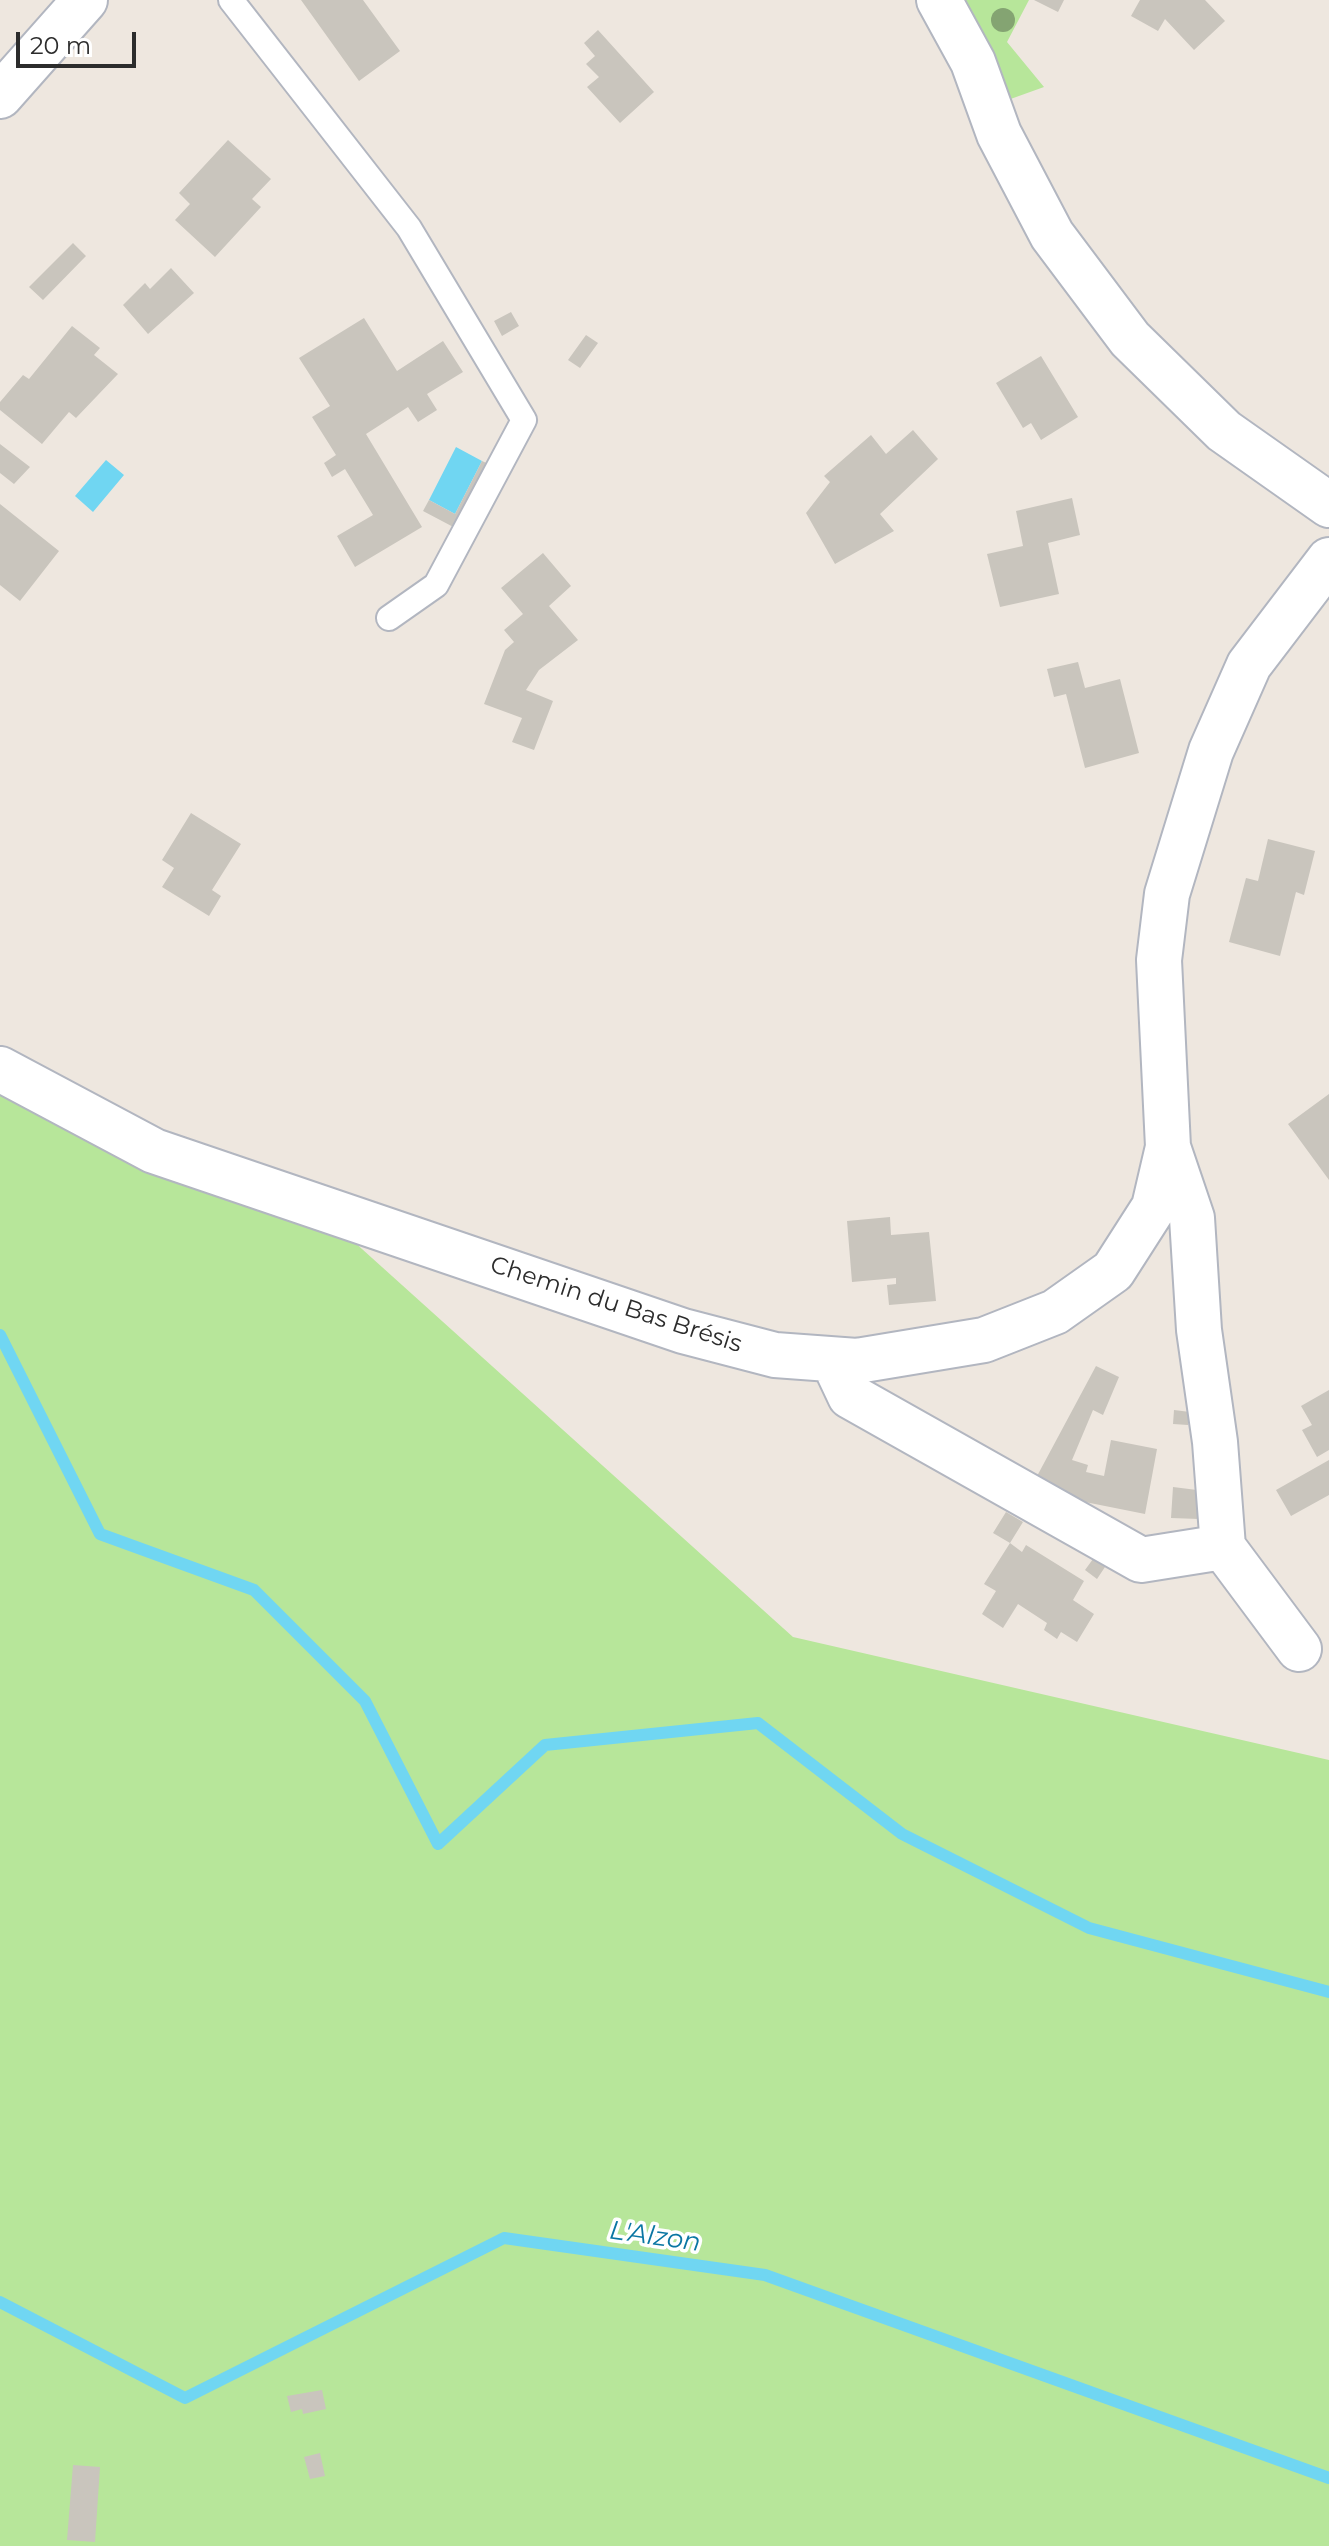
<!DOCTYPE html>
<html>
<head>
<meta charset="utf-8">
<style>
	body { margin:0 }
	#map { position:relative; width:1329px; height:2546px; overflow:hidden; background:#eee7df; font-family:Montserrat,sans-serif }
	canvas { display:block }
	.scale { position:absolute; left:16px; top:32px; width:120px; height:36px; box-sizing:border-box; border:4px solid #2c2c2c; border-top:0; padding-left:10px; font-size:24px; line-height:28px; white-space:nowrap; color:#2c2c2c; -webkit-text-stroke:6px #fff; paint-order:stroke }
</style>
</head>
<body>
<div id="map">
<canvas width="1329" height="2546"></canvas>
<div class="scale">20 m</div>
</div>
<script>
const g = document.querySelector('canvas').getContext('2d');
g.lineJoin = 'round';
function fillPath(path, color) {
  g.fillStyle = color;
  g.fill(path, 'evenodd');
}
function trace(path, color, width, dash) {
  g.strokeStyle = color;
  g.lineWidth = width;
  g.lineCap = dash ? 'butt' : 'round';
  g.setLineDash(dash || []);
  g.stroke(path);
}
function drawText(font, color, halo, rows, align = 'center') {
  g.font = font + ' Montserrat,sans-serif';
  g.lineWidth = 7;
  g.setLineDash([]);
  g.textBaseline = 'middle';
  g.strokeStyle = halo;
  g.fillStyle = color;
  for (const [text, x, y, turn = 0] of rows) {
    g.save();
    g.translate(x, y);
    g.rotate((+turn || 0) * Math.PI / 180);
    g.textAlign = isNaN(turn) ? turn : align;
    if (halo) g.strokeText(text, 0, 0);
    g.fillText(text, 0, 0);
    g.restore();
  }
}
const green = new Path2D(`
	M 959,0 L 1029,0 L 1007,42 L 1044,87 L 1005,101 Z
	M 0,1072 L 342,1231 L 793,1637 L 1329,1760 L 1329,2546 L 0,2546 Z`);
const water = new Path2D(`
	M 456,447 L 482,461 L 455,514 L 429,500 Z
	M 106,460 L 124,475 L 93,512 L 75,496 Z`);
const stream = new Path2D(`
	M 0,1335 L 100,1534 L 254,1590 L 365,1701 L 438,1844 L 545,1745 L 758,1723 L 902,1834 L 1089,1928 L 1329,1992
	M 0,2302 L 185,2398 L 504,2238 L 765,2275 L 1329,2478`);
const building = new Path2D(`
	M 301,0 L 363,0 L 400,51 L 359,81 Z
	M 1034,0 L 1064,0 L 1058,12 Z
	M 1140,0 L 1205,0 L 1225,21 L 1194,50 L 1165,19 L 1158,31 L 1131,16 Z
	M 598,30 L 654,92 L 620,123 L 587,87 L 599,77 L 586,64 L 595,56 L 584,43 Z
	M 228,140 L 271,179 L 252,199 L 261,207 L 215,257 L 175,220 L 190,204 L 179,193 Z
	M 73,243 L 86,256 L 43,300 L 29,287 Z
	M 171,268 L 194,293 L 148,334 L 123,305 L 145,283 L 150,289 Z
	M 511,312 L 519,326 L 502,336 L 494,321 Z
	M 364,318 L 397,371 L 443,341 L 463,372 L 427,394 L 437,410 L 418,422 L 408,407 L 366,434 L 422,527 L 355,567 L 337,536 L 373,515 L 345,469 L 332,477 L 324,463 L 336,455 L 312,417 L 330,406 L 299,358 Z
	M 72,326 L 100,348 L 94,355 L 118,374 L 76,418 L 69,412 L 42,444 L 0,410 L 0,402 L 23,375 L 29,379 Z
	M 586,335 L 598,343 L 580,368 L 568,360 Z
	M 1041,356 L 1078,417 L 1041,440 L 1031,423 L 1023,428 L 996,383 Z
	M 913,430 L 938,459 L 880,514 L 894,531 L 835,564 L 806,513 L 830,482 L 824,476 L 871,435 L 886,454 Z
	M 0,444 L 30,467 L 14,484 L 0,473 Z
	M 482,461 L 493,466 L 459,530 L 423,511 L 429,500 L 455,514 Z
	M 1072,498 L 1080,535 L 1048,543 L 1059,594 L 1000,607 L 987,554 L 1023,546 L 1016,511 Z
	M 0,504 L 59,551 L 20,601 L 0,585 Z
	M 543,553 L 571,586 L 549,606 L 578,640 L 539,670 L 526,690 L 553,701 L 534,750 L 512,742 L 522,718 L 484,704 L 505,650 L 514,642 L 504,630 L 523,614 L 501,588 Z
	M 1078,662 L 1085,688 L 1120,679 L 1139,753 L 1085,768 L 1066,694 L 1054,697 L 1047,669 Z
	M 191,813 L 241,844 L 212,890 L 221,896 L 209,916 L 162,887 L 174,868 L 162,860 Z
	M 1268,839 L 1315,851 L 1304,895 L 1296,892 L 1280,956 L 1229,942 L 1246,878 L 1258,881 Z
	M 1329,1094 L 1329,1180 L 1288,1124 Z
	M 890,1217 L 891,1235 L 929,1232 L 936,1301 L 889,1305 L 887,1285 L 896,1284 L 896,1278 L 852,1282 L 847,1221 Z
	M 1096,1366 L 1119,1377 L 1103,1415 L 1093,1410 L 1072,1460 L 1088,1465 L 1086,1472 L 1104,1476 L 1111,1440 L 1157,1449 L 1145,1514 L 1045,1494 L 1036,1478 Z
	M 1329,1390 L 1329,1450 L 1317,1457 L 1302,1430 L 1312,1425 L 1301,1406 Z
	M 1174,1410 L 1190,1412 L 1188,1425 L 1173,1424 Z
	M 1329,1460 L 1329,1495 L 1291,1516 L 1276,1490 Z
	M 1173,1487 L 1197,1490 L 1199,1519 L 1171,1518 Z
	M 1006,1512 L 1023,1522 L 1010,1543 L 993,1533 Z
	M 1010,1543 L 1022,1552 L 1026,1545 L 1084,1581 L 1073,1600 L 1094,1614 L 1077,1642 L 1061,1632 L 1057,1639 L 1044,1630 L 1047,1623 L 1018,1604 L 1003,1628 L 982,1614 L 996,1591 L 984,1584 Z
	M 1093,1559 L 1105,1567 L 1097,1579 L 1085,1570 Z
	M 322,2390 L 326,2409 L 303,2414 L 302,2409 L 291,2412 L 287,2396 Z
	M 320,2453 L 325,2476 L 310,2479 L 304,2457 Z
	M 73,2465 L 100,2467 L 95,2542 L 67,2540 Z`);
const service = new Path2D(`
	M 231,0 L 409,228 L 524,420 L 436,585 L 389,618`);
const minor = new Path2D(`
	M 0,96 L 85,0
	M 0,1069 L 154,1151 L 683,1331 L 775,1355 L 857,1361 L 984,1340 L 1055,1312 L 1113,1271 L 1154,1207 L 1168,1147 L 1159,960 L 1167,894 L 1211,751 L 1249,665 L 1329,560
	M 1168,1147 L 1192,1218 L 1199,1330 L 1215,1442 L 1223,1547 L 1299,1649
	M 833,1360 L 850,1396 L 1141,1560 L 1223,1547`);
const tertiary = new Path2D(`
	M 939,0 L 973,62 L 999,134 L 1052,235 L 1130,339 L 1224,431 L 1329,505`);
const trees = [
	[1003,20]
];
const streetNames = [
	["Chemin du Bas Brésis",616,1305,18]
];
const waterNames = [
	["L'Alzon",655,2237,8]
];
fillPath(green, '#b7e69a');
fillPath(water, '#70d6f2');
trace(stream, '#70d6f2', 12);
fillPath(building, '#c9c5bd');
trace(service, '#b2b6c0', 28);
trace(minor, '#b2b6c0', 48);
trace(tertiary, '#b2b6c0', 48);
trace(service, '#fff', 24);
trace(minor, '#fff', 44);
trace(tertiary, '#fff', 44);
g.fillStyle = '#84a472';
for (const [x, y] of trees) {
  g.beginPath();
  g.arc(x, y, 12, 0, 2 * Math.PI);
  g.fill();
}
drawText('24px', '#2c2c2c', '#fff', streetNames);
drawText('italic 26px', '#0a76a3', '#fff', waterNames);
</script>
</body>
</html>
